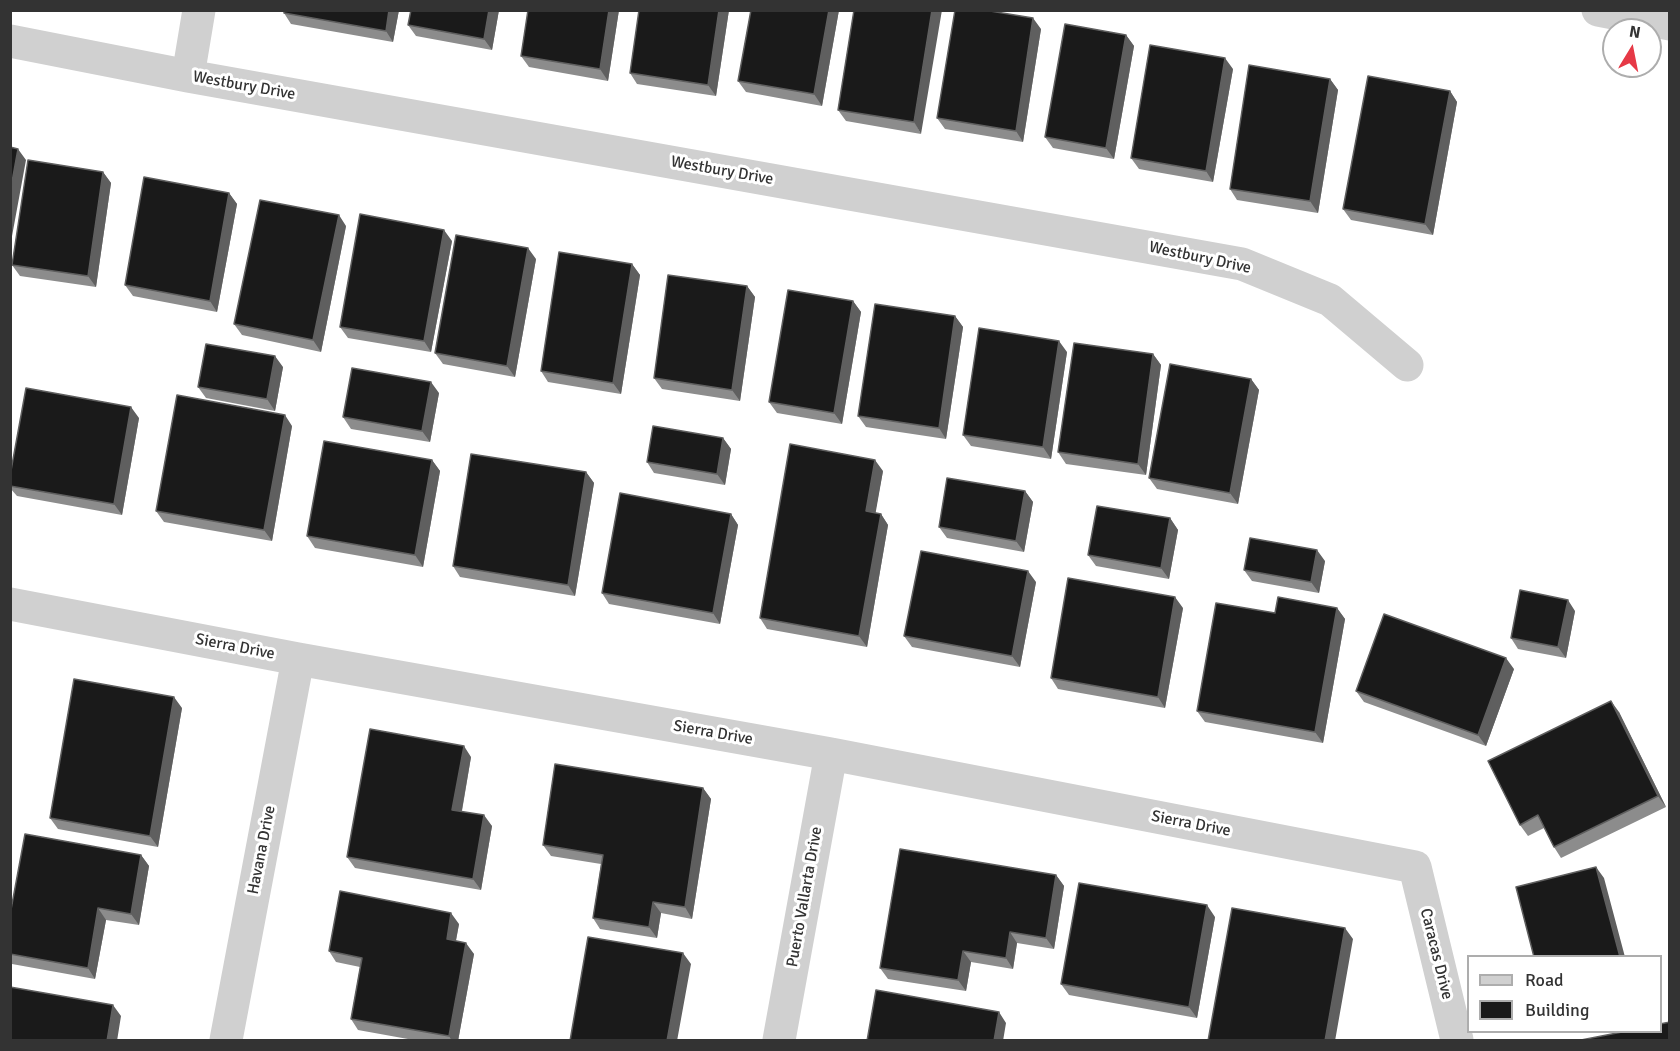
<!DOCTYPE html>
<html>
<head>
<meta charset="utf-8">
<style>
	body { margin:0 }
	#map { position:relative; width:1680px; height:1051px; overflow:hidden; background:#fff; font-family:Signika,sans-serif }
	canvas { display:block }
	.frame { position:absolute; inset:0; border:12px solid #333; pointer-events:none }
	.legend { position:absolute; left:1467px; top:955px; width:195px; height:78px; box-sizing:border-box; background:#fff; border:2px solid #adadad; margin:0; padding:8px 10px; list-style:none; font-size:18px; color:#333 }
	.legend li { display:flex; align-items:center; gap:12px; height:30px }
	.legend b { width:30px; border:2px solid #adadad }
	.north { position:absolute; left:1602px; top:18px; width:60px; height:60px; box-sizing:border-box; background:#fff; border:2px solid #adadad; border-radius:50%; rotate:10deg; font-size:16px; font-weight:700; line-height:24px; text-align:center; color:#333 }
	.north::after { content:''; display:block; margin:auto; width:21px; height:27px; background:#e63946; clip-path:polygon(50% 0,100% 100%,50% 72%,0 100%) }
</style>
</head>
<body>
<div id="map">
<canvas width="1680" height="1051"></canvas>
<div class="frame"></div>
<ul class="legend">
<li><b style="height:8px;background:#d0d0d0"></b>Road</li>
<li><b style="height:16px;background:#1a1a1a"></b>Building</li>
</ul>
<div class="north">N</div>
</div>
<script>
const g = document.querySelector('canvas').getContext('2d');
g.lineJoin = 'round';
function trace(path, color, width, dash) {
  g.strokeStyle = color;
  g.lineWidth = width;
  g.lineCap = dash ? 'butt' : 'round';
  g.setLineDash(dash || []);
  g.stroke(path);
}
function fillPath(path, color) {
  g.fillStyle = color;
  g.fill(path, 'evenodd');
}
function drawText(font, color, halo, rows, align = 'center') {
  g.font = font + ' Signika,sans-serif';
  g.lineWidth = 6;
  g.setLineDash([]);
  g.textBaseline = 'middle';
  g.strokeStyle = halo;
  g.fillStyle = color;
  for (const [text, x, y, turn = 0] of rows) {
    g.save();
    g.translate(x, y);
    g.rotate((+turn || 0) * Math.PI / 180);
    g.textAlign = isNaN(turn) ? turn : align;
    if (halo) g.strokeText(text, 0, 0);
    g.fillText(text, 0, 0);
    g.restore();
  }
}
const minor = new Path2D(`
	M 1598,10 L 1670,24
	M 10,41 L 188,76 L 1242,264 L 1330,300 L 1407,365
	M 188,76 L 199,10
	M 10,604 L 298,659 L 831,754 L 1415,867 L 1457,1040
	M 226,1040 L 298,659
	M 779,1040 L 831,754`);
const wall = new Path2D(`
	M 284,10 L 399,10 L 393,42 L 291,24 L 284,13 Z
	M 499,10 L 492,50 L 416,36 L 408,25 Z
	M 619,10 L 608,81 L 529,67 L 521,56 Z
	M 729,10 L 716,96 L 637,84 L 630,73 Z
	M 751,10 L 839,10 L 822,106 L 746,92 L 738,81 Z
	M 854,10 L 921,134 L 846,121 L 838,110 Z
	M 1041,29 L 1023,142 L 945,129 L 937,118 Z
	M 1126,35 L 1134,46 L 1114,159 L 1053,148 L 1045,137 Z
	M 1233,69 L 1213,182 L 1139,169 L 1131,158 Z
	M 1330,79 L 1338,90 L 1318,213 L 1237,200 L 1230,189 Z
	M 1450,91 L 1457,102 L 1433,235 L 1351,220 L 1343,209 Z
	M 103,172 L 111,183 L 96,287 L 20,276 L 12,265 Z
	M 229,193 L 237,204 L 217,312 L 133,296 L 125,285 Z
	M 346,226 L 321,352 L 242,335 L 234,324 Z
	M 452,241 L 431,352 L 348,338 L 340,327 Z
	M 536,259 L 515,377 L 443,364 L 435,353 Z
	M 632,264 L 640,275 L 621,394 L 548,382 L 541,371 Z
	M 747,286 L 755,297 L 740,401 L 662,389 L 654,378 Z
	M 853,301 L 861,312 L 842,424 L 777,413 L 769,402 Z
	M 955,316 L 963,327 L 946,439 L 866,427 L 858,416 Z
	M 1067,352 L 1051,459 L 971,446 L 963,435 Z
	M 1153,354 L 1161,365 L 1146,475 L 1066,464 L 1058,452 Z
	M 283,367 L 275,411 L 206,398 L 198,387 Z
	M 1251,379 L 1259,390 L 1238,504 L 1157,489 L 1149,478 Z
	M 439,393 L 430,442 L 351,429 L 343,417 Z
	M 139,418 L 122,515 L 17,496 L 10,488 L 10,476 Z
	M 292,426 L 272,541 L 164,522 L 156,511 Z
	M 723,438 L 731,449 L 725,485 L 654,473 L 647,462 Z
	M 432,460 L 440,471 L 423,567 L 315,548 L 307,536 Z
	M 883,471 L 875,513 L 881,514 L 888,525 L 867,647 L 767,629 L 760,618 Z
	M 586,472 L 594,483 L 575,596 L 460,577 L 453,566 Z
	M 1025,491 L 1033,502 L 1024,552 L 947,538 L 939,527 Z
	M 731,514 L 738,525 L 720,624 L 609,604 L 602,593 Z
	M 1170,518 L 1178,530 L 1169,579 L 1096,566 L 1088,555 Z
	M 1325,561 L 1319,593 L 1252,581 L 1244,570 Z
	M 1036,582 L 1020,667 L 912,647 L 904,636 Z
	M 1183,608 L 1165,708 L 1058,689 L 1051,678 Z
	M 1337,608 L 1345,619 L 1323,743 L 1205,722 L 1197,711 L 1275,613 Z
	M 1575,611 L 1566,658 L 1518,649 L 1511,638 Z
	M 1514,669 L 1486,746 L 1364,702 L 1356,691 Z
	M 182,708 L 158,847 L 58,829 L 50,818 Z
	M 1619,712 L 1666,807 L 1561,858 L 1554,847 L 1544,828 L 1528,836 L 1520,825 Z
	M 471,757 L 462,811 L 492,826 L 481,890 L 355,868 L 347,857 Z
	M 703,788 L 711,799 L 692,919 L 661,913 L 657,938 L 600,929 L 593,918 L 601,864 L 551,856 L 543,845 Z
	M 141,855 L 149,866 L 139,925 L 106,920 L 95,979 L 12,964 L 10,962 L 10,915 Z
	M 1056,875 L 1064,886 L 1054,949 L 1017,943 L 1013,969 L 971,962 L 966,991 L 888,979 L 880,968 Z
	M 1215,917 L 1197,1018 L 1069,995 L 1061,984 Z
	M 459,924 L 456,941 L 474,954 L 458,1041 L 419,1041 L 358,1030 L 351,1019 L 360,967 L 336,962 L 329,951 Z`);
const shadedWall = new Path2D(`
	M 389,10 L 399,10 L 393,42 L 386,31 Z
	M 489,10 L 499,10 L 492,50 L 484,39 Z
	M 609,10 L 619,10 L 608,81 L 600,69 Z
	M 719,10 L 729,10 L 716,96 L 708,85 Z
	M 829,10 L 839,10 L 822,106 L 814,94 Z
	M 932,10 L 942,10 L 921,134 L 914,122 Z
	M 1033,18 L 1041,29 L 1023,142 L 1016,131 Z
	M 1126,35 L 1134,46 L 1114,159 L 1106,148 Z
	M 1225,58 L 1233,69 L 1213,182 L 1206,171 Z
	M 1330,79 L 1338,90 L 1318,213 L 1310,201 Z
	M 1450,91 L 1457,102 L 1433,235 L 1425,224 Z
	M 18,149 L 26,160 L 10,247 L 10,193 Z
	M 103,172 L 111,183 L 96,287 L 88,276 Z
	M 229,193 L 237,204 L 217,312 L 210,301 Z
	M 339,215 L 346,226 L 321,352 L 313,340 Z
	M 444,230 L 452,241 L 431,352 L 424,341 Z
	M 528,248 L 536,259 L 515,377 L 507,366 Z
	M 632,264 L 640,275 L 621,394 L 613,383 Z
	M 747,286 L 755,297 L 740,401 L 732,390 Z
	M 853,301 L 861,312 L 842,424 L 834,413 Z
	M 955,316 L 963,327 L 946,439 L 939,428 Z
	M 1059,341 L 1067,352 L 1051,459 L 1043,447 Z
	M 1153,354 L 1161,365 L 1146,475 L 1138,464 Z
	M 275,356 L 283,367 L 275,411 L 267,399 Z
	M 1251,379 L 1259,390 L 1238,504 L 1230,493 Z
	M 431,382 L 439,393 L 430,442 L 422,431 Z
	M 131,407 L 139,418 L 122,515 L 114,504 Z
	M 285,415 L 292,426 L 272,541 L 264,530 Z
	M 723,438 L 731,449 L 725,485 L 717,474 Z
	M 432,460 L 440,471 L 423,567 L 415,555 Z
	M 875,460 L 883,471 L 874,522 L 866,511 Z
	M 586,472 L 594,483 L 575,596 L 568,585 Z
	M 1025,491 L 1033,502 L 1024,552 L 1016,541 Z
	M 731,514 L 738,525 L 720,624 L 713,613 Z
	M 881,514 L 888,525 L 867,647 L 859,636 Z
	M 1170,518 L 1178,530 L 1169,579 L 1161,568 Z
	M 1317,550 L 1325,561 L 1319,593 L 1311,582 Z
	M 1028,571 L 1036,582 L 1020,667 L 1012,656 Z
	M 1175,597 L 1183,608 L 1165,708 L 1158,697 Z
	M 1568,600 L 1575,611 L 1566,658 L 1558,647 Z
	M 1337,608 L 1345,619 L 1323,743 L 1315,732 Z
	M 1506,658 L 1514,669 L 1486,746 L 1478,735 Z
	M 174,697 L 182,708 L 158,847 L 150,836 Z
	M 1611,701 L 1619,712 L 1666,807 L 1658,796 Z
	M 464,746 L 471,757 L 460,821 L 452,810 Z
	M 703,788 L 711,799 L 692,919 L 685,907 Z
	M 484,815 L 492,826 L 481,890 L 473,879 Z
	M 141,855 L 149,866 L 139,925 L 131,914 Z
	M 1596,867 L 1604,878 L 1625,957 L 1620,957 Z
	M 1056,875 L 1064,886 L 1054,949 L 1046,938 Z
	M 653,902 L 661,913 L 657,938 L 649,927 Z
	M 1207,905 L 1215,917 L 1197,1018 L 1189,1007 Z
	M 98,908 L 106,920 L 95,979 L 88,968 Z
	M 451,913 L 459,924 L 454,950 L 447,939 Z
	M 1345,928 L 1353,939 L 1335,1041 L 1325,1041 Z
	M 1010,932 L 1017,943 L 1013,969 L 1006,958 Z
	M 466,943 L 474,954 L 458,1041 L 452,1041 L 449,1036 Z
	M 963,951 L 971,962 L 966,991 L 958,980 Z
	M 683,953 L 691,964 L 677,1041 L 667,1041 Z
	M 113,1005 L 121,1016 L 117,1041 L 107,1041 Z
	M 999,1012 L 1006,1023 L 1003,1041 L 994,1041 Z`);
const building = new Path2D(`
	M 284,10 L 389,10 L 386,31 L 284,13 Z
	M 411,10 L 489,10 L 484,39 L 408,25 Z
	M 528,10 L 609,10 L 600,69 L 521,56 Z
	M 639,10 L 719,10 L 708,85 L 630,73 Z
	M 751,10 L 829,10 L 814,94 L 738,81 Z
	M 854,10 L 932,10 L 914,122 L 838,110 Z
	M 955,10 L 984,10 L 1033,18 L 1016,131 L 937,118 Z
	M 1065,24 L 1126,35 L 1106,148 L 1045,137 Z
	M 1150,45 L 1225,58 L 1206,171 L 1131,158 Z
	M 1249,65 L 1330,79 L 1310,201 L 1230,189 Z
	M 1368,76 L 1450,91 L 1425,224 L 1343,209 Z
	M 10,147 L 18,149 L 10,193 Z
	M 28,160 L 103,172 L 88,276 L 12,265 Z
	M 144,177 L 229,193 L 210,301 L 125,285 Z
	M 260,200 L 339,215 L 313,340 L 234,324 Z
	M 360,214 L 444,230 L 424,341 L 340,327 Z
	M 456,235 L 528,248 L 507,366 L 435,353 Z
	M 559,252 L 632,264 L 613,383 L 541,371 Z
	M 668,275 L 747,286 L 732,390 L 654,378 Z
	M 788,290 L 853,301 L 834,413 L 769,402 Z
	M 875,304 L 955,316 L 939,428 L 858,416 Z
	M 979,328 L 1059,341 L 1043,447 L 963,435 Z
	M 1074,343 L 1153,354 L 1138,464 L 1058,452 Z
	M 206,344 L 275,356 L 267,399 L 198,387 Z
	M 1170,364 L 1251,379 L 1230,493 L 1149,478 Z
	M 352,368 L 431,382 L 422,431 L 343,417 Z
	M 26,388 L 131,407 L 114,504 L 10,486 L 10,476 Z
	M 177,395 L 285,415 L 264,530 L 156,511 Z
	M 653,426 L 723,438 L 717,474 L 647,462 Z
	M 324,441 L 432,460 L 415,555 L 307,536 Z
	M 790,444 L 875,460 L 866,511 L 881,514 L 859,636 L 760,618 Z
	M 471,454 L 586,472 L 568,585 L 453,566 Z
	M 947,478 L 1025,491 L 1016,541 L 939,527 Z
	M 620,493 L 731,514 L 713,613 L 602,593 Z
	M 1097,506 L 1170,518 L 1161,568 L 1088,555 Z
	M 1250,538 L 1317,550 L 1311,582 L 1244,570 Z
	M 921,551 L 1028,571 L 1012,656 L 904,636 Z
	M 1068,578 L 1175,597 L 1158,697 L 1051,678 Z
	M 1520,590 L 1568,600 L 1558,647 L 1511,638 Z
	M 1278,597 L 1337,608 L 1315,732 L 1197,711 L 1216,603 L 1275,613 Z
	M 1384,614 L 1506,658 L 1478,735 L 1356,691 Z
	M 74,679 L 174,697 L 150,836 L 50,818 Z
	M 1611,701 L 1658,796 L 1554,847 L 1538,815 L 1520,825 L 1488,761 Z
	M 370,729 L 464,746 L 452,810 L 484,815 L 473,879 L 347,857 Z
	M 555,764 L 703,788 L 685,907 L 653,902 L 649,927 L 593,918 L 603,855 L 543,845 Z
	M 25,834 L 141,855 L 131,914 L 98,908 L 88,968 L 10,954 L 10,915 Z
	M 900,849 L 1056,875 L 1046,938 L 1010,932 L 1006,958 L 963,951 L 958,980 L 880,968 Z
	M 1596,867 L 1620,957 L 1534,957 L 1516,887 Z
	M 1079,883 L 1207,905 L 1189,1007 L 1061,984 Z
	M 340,891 L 451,913 L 447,939 L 466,943 L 449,1036 L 351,1019 L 362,958 L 329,951 Z
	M 1232,908 L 1345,928 L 1325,1041 L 1208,1041 Z
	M 588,937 L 683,953 L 667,1041 L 570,1041 Z
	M 10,987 L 113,1005 L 107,1041 L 10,1041 Z
	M 876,990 L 999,1012 L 994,1041 L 867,1041 Z
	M 1670,1022 L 1670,1041 L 1576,1041 L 1622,1032 L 1660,1032 L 1660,1024 Z`);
const streetNames = [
	["Westbury Drive",244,86,10],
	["Westbury Drive",722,171,10],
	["Westbury Drive",1200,258,12],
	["Sierra Drive",235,647,11],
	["Sierra Drive",713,733,10],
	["Sierra Drive",1191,824,11],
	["Havana Drive",262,850,-79],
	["Puerto Vallarta Drive",805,897,-80],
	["Caracas Drive",1436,954,76]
];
trace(minor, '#d0d0d0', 33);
fillPath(wall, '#8c8c8c');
fillPath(shadedWall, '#5f5f5f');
fillPath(building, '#1a1a1a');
trace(building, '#5f5f5f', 1.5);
drawText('16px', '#333', '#fff', streetNames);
</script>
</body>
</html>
